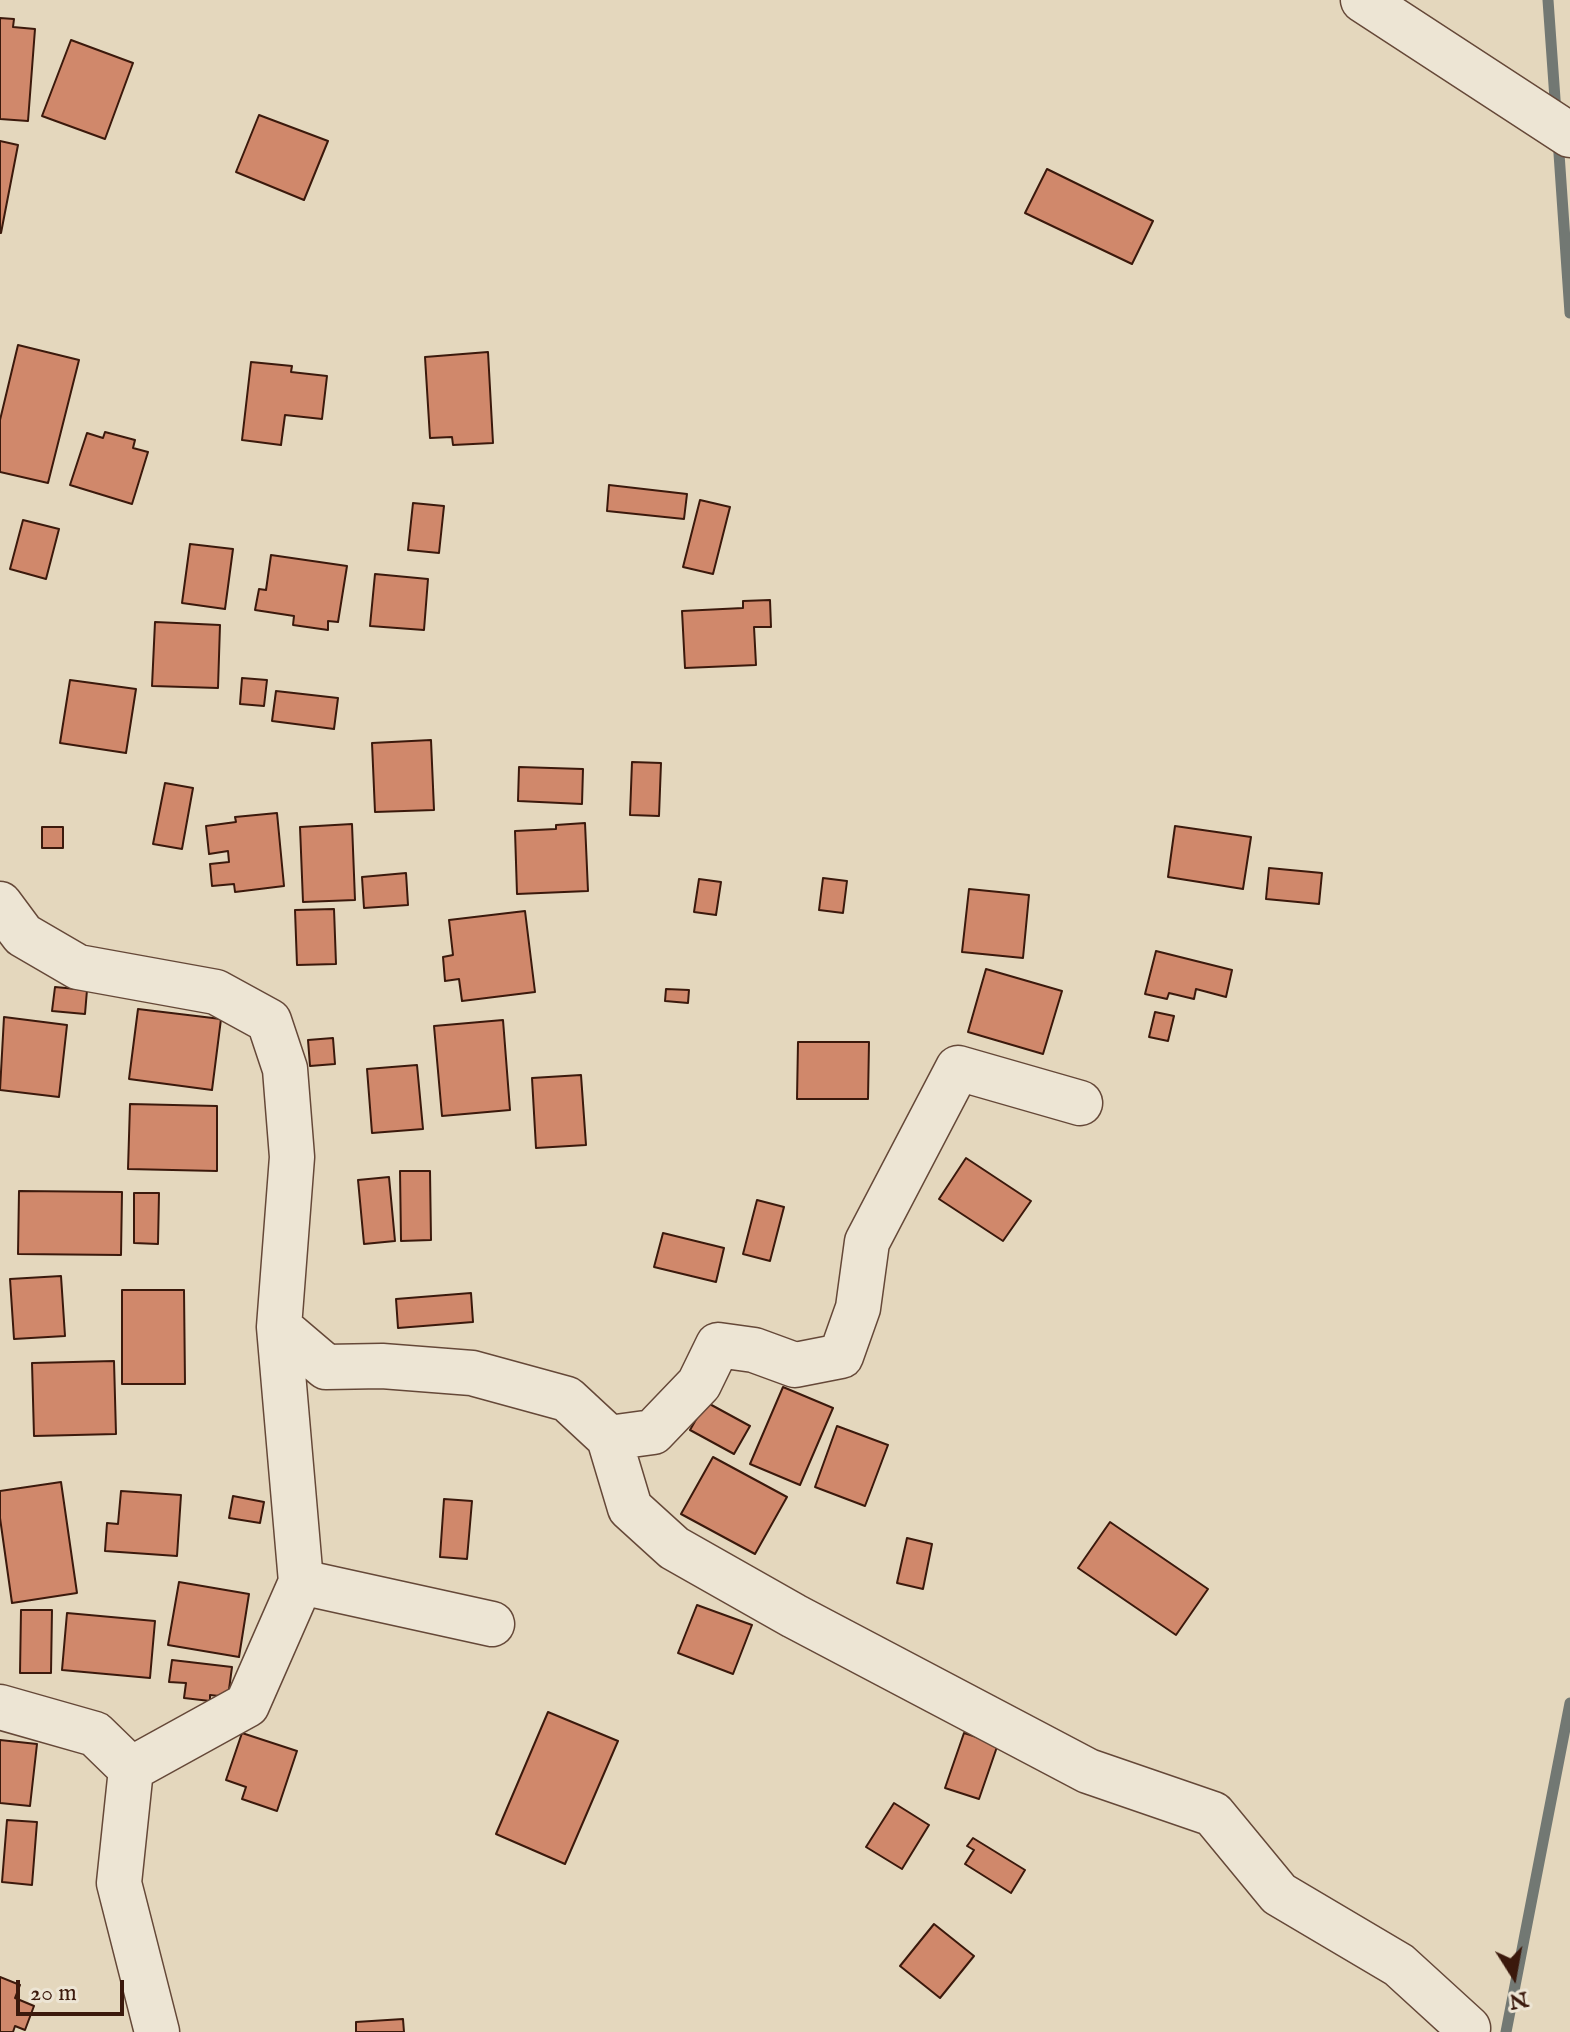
<!DOCTYPE html>
<html>
<head>
<meta charset="utf-8">
<style>
	body { margin:0 }
	#map { position:relative; width:1570px; height:2032px; overflow:hidden; background:#e4d7bd; font-family:"IM FELL English",serif }
	canvas { display:block }
	.north { position:absolute; left:1474px; top:1936px; width:80px; height:80px; -webkit-text-stroke:6px #ede5d4; paint-order:stroke; rotate:169deg; font-size:22px; font-weight:700; line-height:32px; text-align:center; color:#3b190c }
	.north::after { content:''; display:block; margin:auto; width:28px; height:36px; background:#3b190c; clip-path:polygon(50% 0,100% 100%,50% 72%,0 100%) }
	.scale { position:absolute; left:16px; top:1980px; width:108px; height:36px; box-sizing:border-box; border:4px solid #3b190c; border-top:0; padding-left:10px; font-size:24px; line-height:28px; white-space:nowrap; color:#3b190c; -webkit-text-stroke:6px #ede5d4; paint-order:stroke }
</style>
</head>
<body>
<div id="map">
<canvas width="1570" height="2032"></canvas>
<div class="north">N</div>
<div class="scale">20 m</div>
</div>
<script>
const g = document.querySelector('canvas').getContext('2d');
g.lineJoin = 'round';
function trace(path, color, width, dash) {
  g.strokeStyle = color;
  g.lineWidth = width;
  g.lineCap = dash ? 'butt' : 'round';
  g.setLineDash(dash || []);
  g.stroke(path);
}
function fillPath(path, color) {
  g.fillStyle = color;
  g.fill(path, 'evenodd');
}
const stream = new Path2D(`
	M 1548,0 L 1556,113
	M 1558,139 L 1570,313
	M 1506,2032 L 1570,1703`);
const building = new Path2D(`
	M 0,18 L 14,19 L 13,27 L 35,29 L 28,121 L 0,119 Z
	M 71,40 L 133,63 L 105,139 L 42,116 Z
	M 259,115 L 328,141 L 304,200 L 236,172 Z
	M 0,141 L 18,145 L 1,233 L 0,233 Z
	M 1047,169 L 1153,221 L 1132,264 L 1025,213 Z
	M 18,345 L 79,360 L 48,483 L 0,472 L 0,420 Z
	M 488,352 L 493,443 L 453,445 L 452,437 L 430,438 L 425,357 Z
	M 251,362 L 292,366 L 291,372 L 327,376 L 322,419 L 285,415 L 281,445 L 242,440 Z
	M 105,432 L 135,440 L 133,448 L 148,452 L 132,504 L 70,485 L 87,433 L 103,438 Z
	M 609,485 L 687,494 L 684,519 L 607,511 Z
	M 700,500 L 730,507 L 713,574 L 683,567 Z
	M 413,503 L 444,506 L 439,553 L 408,550 Z
	M 23,520 L 59,529 L 46,579 L 10,569 Z
	M 190,544 L 233,549 L 225,609 L 182,603 Z
	M 271,555 L 347,566 L 338,622 L 328,621 L 328,630 L 293,625 L 294,616 L 255,610 L 259,589 L 266,590 Z
	M 375,574 L 428,579 L 424,630 L 370,626 Z
	M 770,600 L 771,627 L 754,627 L 756,665 L 685,668 L 682,611 L 743,608 L 743,601 Z
	M 155,622 L 220,625 L 218,688 L 152,686 Z
	M 242,678 L 267,680 L 264,706 L 240,704 Z
	M 70,680 L 136,689 L 126,753 L 60,743 Z
	M 276,691 L 338,698 L 334,729 L 272,721 Z
	M 431,740 L 434,810 L 375,812 L 372,743 Z
	M 632,762 L 661,763 L 659,816 L 630,815 Z
	M 519,767 L 583,769 L 582,804 L 518,801 Z
	M 165,783 L 193,788 L 182,849 L 153,844 Z
	M 277,813 L 284,886 L 235,892 L 234,884 L 212,886 L 210,864 L 229,862 L 228,851 L 209,854 L 206,826 L 236,822 L 235,817 Z
	M 585,823 L 588,891 L 517,894 L 515,831 L 556,829 L 556,825 Z
	M 352,824 L 355,900 L 303,902 L 300,827 Z
	M 1175,826 L 1251,837 L 1243,889 L 1168,877 Z
	M 42,827 L 63,827 L 63,848 L 42,848 Z
	M 1269,868 L 1322,873 L 1319,904 L 1266,899 Z
	M 406,873 L 408,905 L 364,908 L 362,877 Z
	M 823,878 L 847,881 L 843,913 L 819,910 Z
	M 699,879 L 721,882 L 716,915 L 694,912 Z
	M 969,889 L 1029,895 L 1023,958 L 962,952 Z
	M 334,909 L 336,964 L 297,965 L 295,910 Z
	M 525,911 L 535,992 L 462,1001 L 459,979 L 445,981 L 443,957 L 453,955 L 449,920 Z
	M 1156,951 L 1232,970 L 1226,997 L 1196,989 L 1194,999 L 1169,993 L 1167,999 L 1145,994 Z
	M 986,969 L 1062,991 L 1043,1054 L 968,1032 Z
	M 55,987 L 87,990 L 85,1014 L 52,1011 Z
	M 666,989 L 689,990 L 688,1003 L 665,1001 Z
	M 138,1009 L 221,1019 L 212,1090 L 129,1079 Z
	M 1155,1012 L 1174,1016 L 1168,1041 L 1149,1037 Z
	M 4,1017 L 67,1025 L 59,1097 L 0,1090 Z
	M 503,1020 L 510,1110 L 442,1116 L 434,1026 Z
	M 333,1038 L 335,1064 L 310,1066 L 308,1040 Z
	M 798,1042 L 869,1042 L 868,1099 L 797,1099 Z
	M 417,1065 L 423,1129 L 372,1133 L 367,1069 Z
	M 581,1075 L 586,1145 L 536,1148 L 532,1078 Z
	M 130,1104 L 217,1106 L 217,1171 L 128,1169 Z
	M 966,1158 L 1031,1201 L 1003,1241 L 939,1199 Z
	M 400,1171 L 430,1171 L 431,1240 L 401,1241 Z
	M 389,1177 L 395,1241 L 364,1244 L 358,1180 Z
	M 19,1191 L 122,1192 L 121,1255 L 18,1254 Z
	M 134,1193 L 159,1193 L 158,1244 L 134,1243 Z
	M 757,1200 L 784,1207 L 770,1261 L 743,1254 Z
	M 663,1233 L 724,1248 L 716,1282 L 654,1267 Z
	M 61,1276 L 65,1336 L 14,1339 L 10,1279 Z
	M 122,1290 L 184,1290 L 185,1384 L 122,1384 Z
	M 471,1293 L 473,1322 L 398,1328 L 396,1299 Z
	M 114,1361 L 116,1434 L 34,1436 L 32,1363 Z
	M 783,1387 L 833,1408 L 800,1485 L 750,1464 Z
	M 706,1402 L 750,1426 L 734,1454 L 690,1430 Z
	M 837,1426 L 888,1445 L 865,1506 L 815,1487 Z
	M 713,1457 L 787,1497 L 755,1554 L 681,1514 Z
	M 61,1482 L 77,1593 L 12,1603 L 0,1518 L 0,1491 Z
	M 121,1491 L 181,1495 L 177,1556 L 105,1551 L 107,1523 L 118,1524 Z
	M 233,1496 L 264,1502 L 260,1523 L 229,1518 Z
	M 444,1499 L 472,1501 L 467,1559 L 440,1557 Z
	M 1110,1522 L 1208,1589 L 1176,1635 L 1078,1568 Z
	M 907,1538 L 932,1544 L 923,1589 L 897,1583 Z
	M 179,1582 L 249,1594 L 239,1657 L 168,1645 Z
	M 697,1605 L 752,1625 L 733,1674 L 678,1653 Z
	M 21,1610 L 52,1610 L 51,1673 L 20,1673 Z
	M 67,1613 L 155,1621 L 150,1678 L 62,1670 Z
	M 172,1660 L 232,1667 L 228,1697 L 210,1695 L 210,1701 L 184,1698 L 186,1683 L 169,1682 Z
	M 548,1712 L 618,1741 L 565,1864 L 496,1834 Z
	M 242,1733 L 297,1751 L 277,1811 L 242,1799 L 246,1787 L 226,1780 Z
	M 964,1733 L 998,1744 L 979,1799 L 945,1788 Z
	M 0,1740 L 37,1744 L 30,1806 L 0,1803 Z
	M 894,1803 L 929,1825 L 902,1869 L 866,1847 Z
	M 7,1820 L 37,1822 L 32,1885 L 2,1882 Z
	M 973,1838 L 1025,1870 L 1011,1893 L 965,1864 L 974,1850 L 967,1846 Z
	M 934,1924 L 974,1956 L 940,1998 L 900,1966 Z
	M 0,1977 L 20,1985 L 15,1998 L 34,2006 L 25,2030 L 15,2026 L 13,2032 L 0,2032 Z
	M 403,2019 L 404,2032 L 356,2032 L 356,2022 Z`);
const minor = new Path2D(`
	M 1363,0 L 1570,135
	M 0,904 L 23,935 L 78,967 L 216,992 L 269,1021 L 285,1069 L 292,1157 L 279,1327 L 326,1367 L 382,1366 L 472,1373 L 567,1399 L 609,1438 L 630,1508 L 674,1548 L 794,1616 L 1088,1771 L 1213,1814 L 1279,1894 L 1399,1965 L 1468,2028 L 1466,2032
	M 279,1327 L 301,1582 L 492,1624
	M 609,1438 L 653,1432 L 699,1384 L 718,1345 L 754,1350 L 795,1365 L 841,1356 L 858,1308 L 867,1242 L 958,1068 L 1080,1103
	M 0,1707 L 95,1734 L 131,1769 L 119,1883 L 157,2032
	M 131,1769 L 247,1705 L 301,1582`);
trace(stream, '#727873', 11);
fillPath(building, '#d0886b');
trace(building, '#3b190c', 2);
trace(minor, '#654838', 47);
trace(minor, '#ede5d4', 44);
</script>
</body>
</html>
